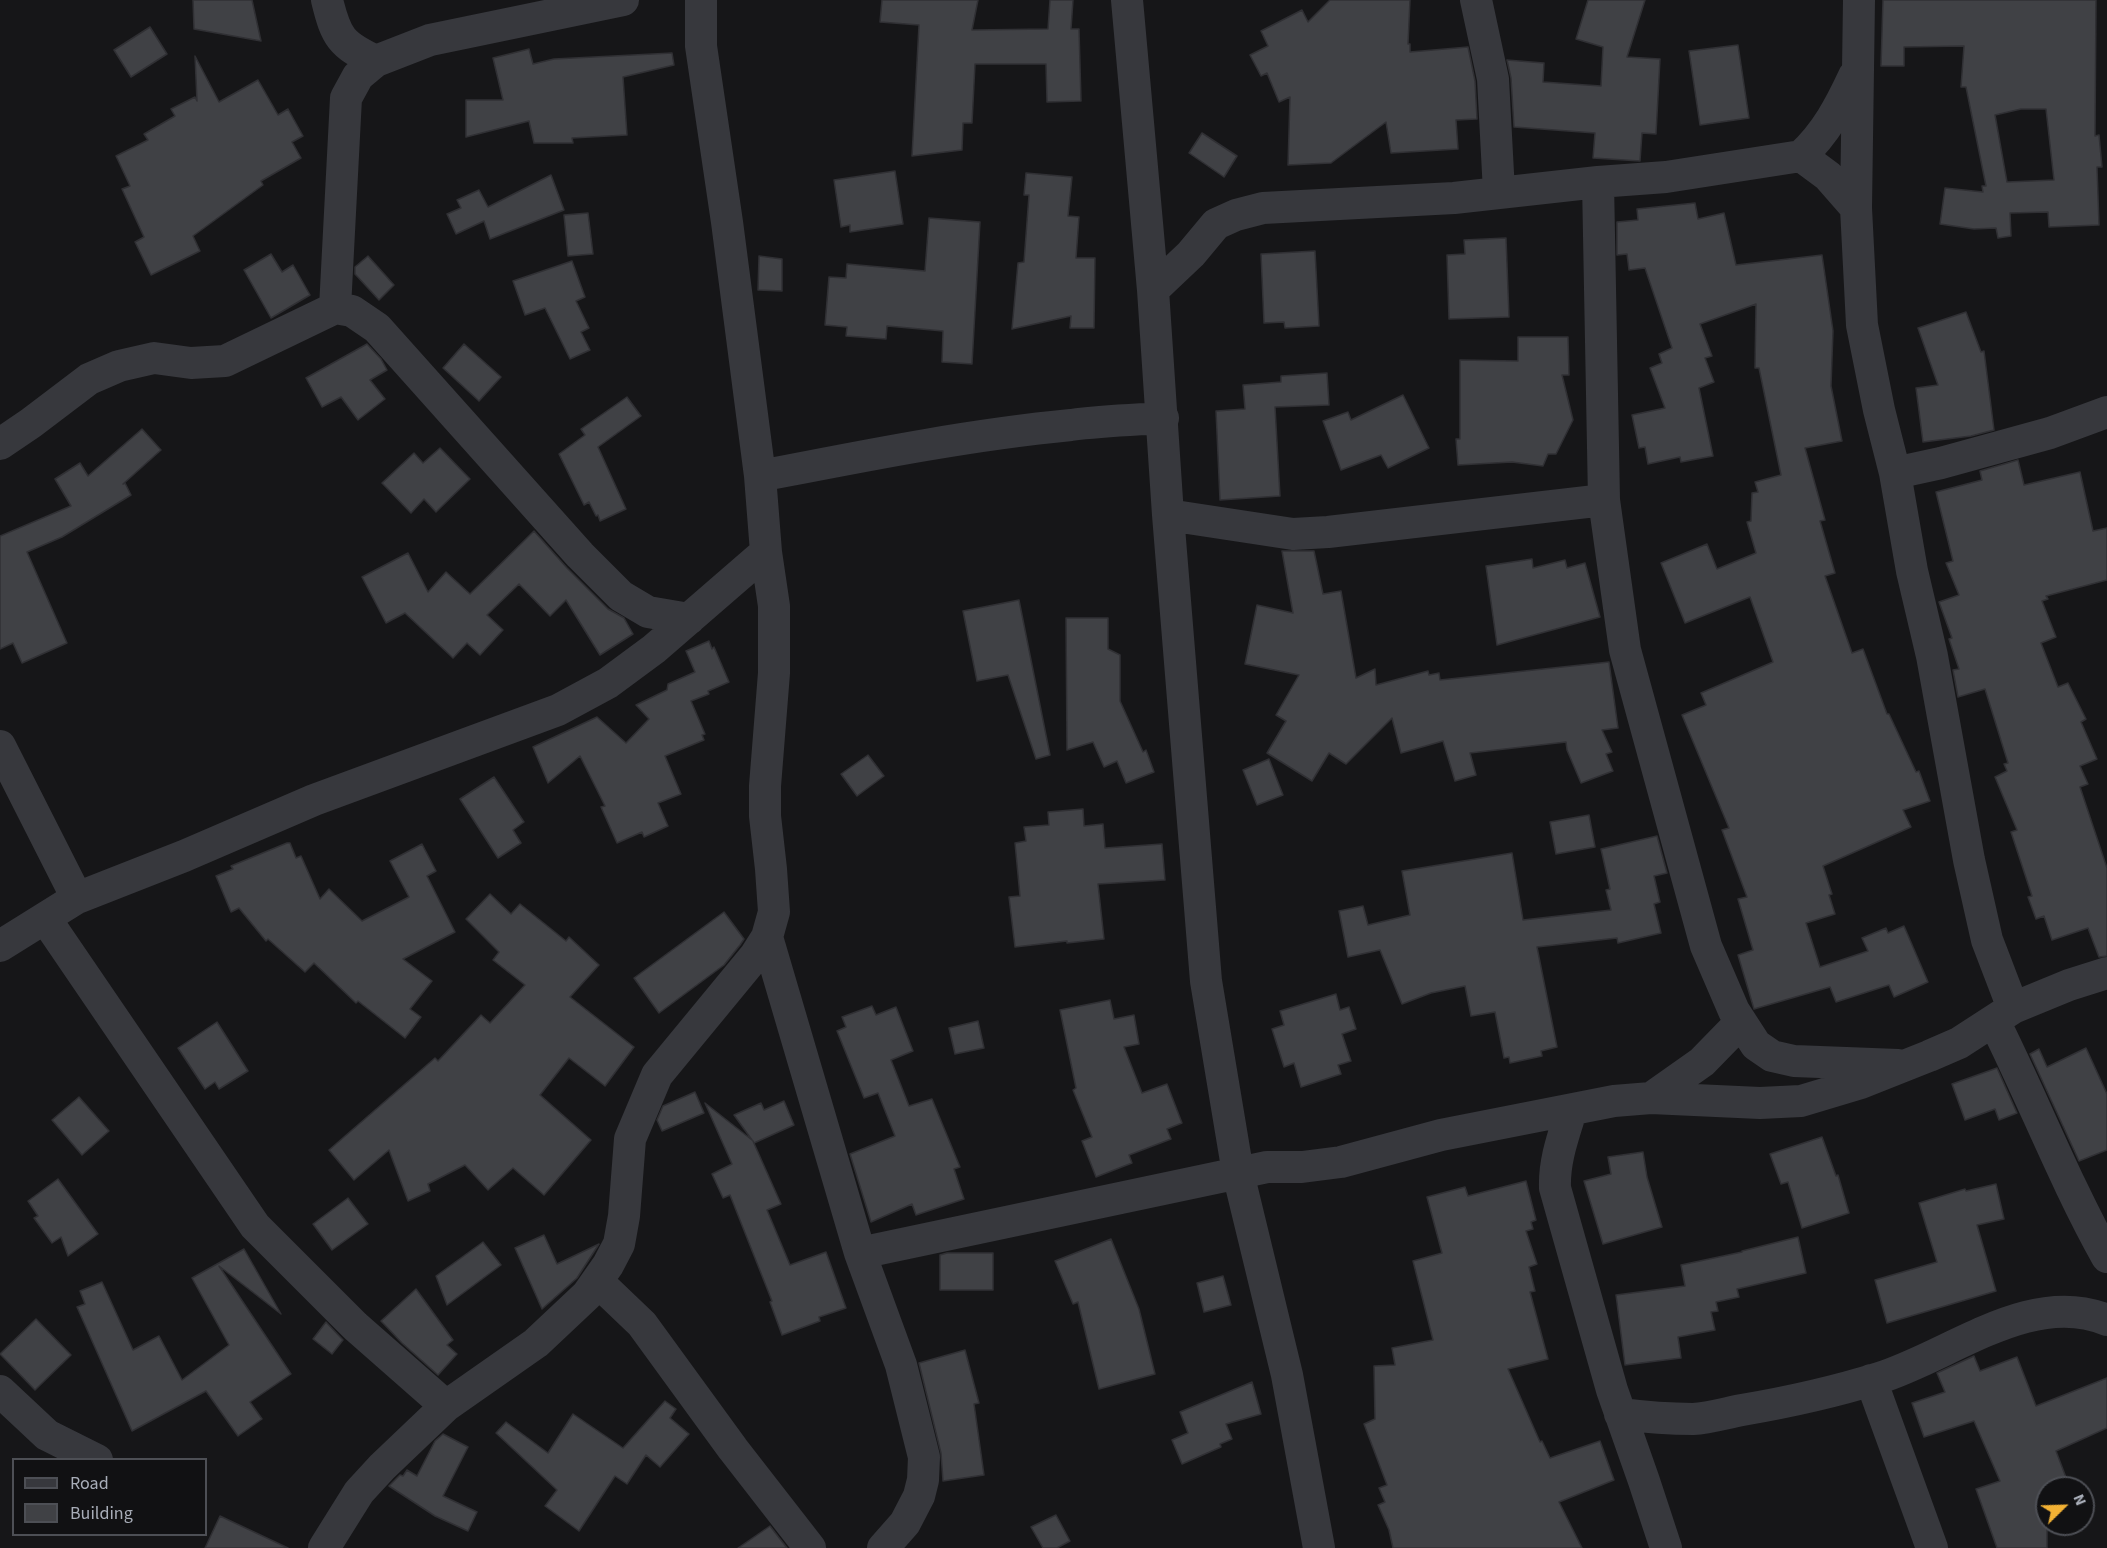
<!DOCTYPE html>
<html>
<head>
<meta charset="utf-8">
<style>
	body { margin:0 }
	#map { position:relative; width:2107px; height:1548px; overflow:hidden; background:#161618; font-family:"Source Sans 3",sans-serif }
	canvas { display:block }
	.legend { position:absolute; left:12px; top:1458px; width:195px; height:78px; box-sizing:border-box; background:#111113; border:2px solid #4d4f55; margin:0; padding:8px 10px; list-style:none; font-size:18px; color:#a8adb8 }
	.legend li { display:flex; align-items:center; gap:12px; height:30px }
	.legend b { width:30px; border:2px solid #4d4f55 }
	.north { position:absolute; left:2035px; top:1476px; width:60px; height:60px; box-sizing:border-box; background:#111113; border:2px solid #4d4f55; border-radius:50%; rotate:67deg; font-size:16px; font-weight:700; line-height:24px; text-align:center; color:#a8adb8 }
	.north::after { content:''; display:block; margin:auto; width:21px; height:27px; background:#f2b134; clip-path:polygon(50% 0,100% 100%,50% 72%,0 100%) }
</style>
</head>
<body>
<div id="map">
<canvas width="2107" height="1548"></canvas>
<ul class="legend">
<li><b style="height:8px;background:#37383d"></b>Road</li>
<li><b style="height:16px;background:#404145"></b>Building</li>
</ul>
<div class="north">N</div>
</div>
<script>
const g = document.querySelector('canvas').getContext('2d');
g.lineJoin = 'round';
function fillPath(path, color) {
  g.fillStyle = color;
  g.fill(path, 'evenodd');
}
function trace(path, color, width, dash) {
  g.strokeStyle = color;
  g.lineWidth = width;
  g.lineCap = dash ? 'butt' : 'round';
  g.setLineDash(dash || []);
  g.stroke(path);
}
const building = new Path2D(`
	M 193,0 L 252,0 L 261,41 L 194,29 Z
	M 882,0 L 978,0 L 972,30 L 1048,29 L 1050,0 L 1073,0 L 1071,29 L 1079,29 L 1081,101 L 1047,102 L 1046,64 L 975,64 L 972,123 L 963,123 L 962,150 L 912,156 L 919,25 L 880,22 Z
	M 1330,0 L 1410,0 L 1408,44 L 1410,44 L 1410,52 L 1468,47 L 1475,81 L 1477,119 L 1456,120 L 1458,149 L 1391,153 L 1386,122 L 1331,163 L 1288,165 L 1290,97 L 1279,102 L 1267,73 L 1261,76 L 1250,55 L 1268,46 L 1261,31 L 1302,10 L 1308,22 Z
	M 1588,0 L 1645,0 L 1627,57 L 1660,59 L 1656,134 L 1642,133 L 1640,161 L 1593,158 L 1595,133 L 1514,127 L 1511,78 L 1507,60 L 1544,63 L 1543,82 L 1601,86 L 1603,47 L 1576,39 Z
	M 1883,0 L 2096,0 L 2095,136 L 2099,135 L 2102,167 L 2097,167 L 2099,225 L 2049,227 L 2048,212 L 2010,213 L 2011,236 L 1998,238 L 1996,228 L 1974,229 L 1940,224 L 1945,188 L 1983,192 L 1982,186 L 1986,186 L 1966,87 L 1961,87 L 1964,46 L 1904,47 L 1904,66 L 1881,66 ZM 2021,109 L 2046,109 L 2054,180 L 2007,182 L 1995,115 Z
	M 150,27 L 167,54 L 131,77 L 114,50 Z
	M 1738,45 L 1749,118 L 1700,125 L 1689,51 Z
	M 529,49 L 533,64 L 554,59 L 672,53 L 674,65 L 623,77 L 627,135 L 572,138 L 573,143 L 534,143 L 529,121 L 466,137 L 466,100 L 503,100 L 493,58 Z
	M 195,56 L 219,102 L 258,80 L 278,115 L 288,109 L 303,136 L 292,142 L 301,158 L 261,181 L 263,185 L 193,236 L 200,251 L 151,275 L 135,242 L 144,237 L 122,189 L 130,186 L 116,156 L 148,140 L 144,134 L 175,116 L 171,109 L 195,97 L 197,101 Z
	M 1202,133 L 1237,156 L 1224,177 L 1189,153 Z
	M 895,171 L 903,224 L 850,232 L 850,225 L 841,227 L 834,180 Z
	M 1026,173 L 1072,177 L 1068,216 L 1079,217 L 1076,258 L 1095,258 L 1094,328 L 1070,328 L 1071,316 L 1012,329 L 1018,263 L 1024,262 L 1029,195 L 1024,195 Z
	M 551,175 L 564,210 L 490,239 L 484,221 L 456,234 L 447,214 L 461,208 L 457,200 L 479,190 L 488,207 Z
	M 1695,203 L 1698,219 L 1724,213 L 1736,265 L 1822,255 L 1833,331 L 1831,386 L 1842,441 L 1805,448 L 1825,520 L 1820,521 L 1835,573 L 1825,576 L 1852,653 L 1863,649 L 1887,714 L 1889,714 L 1916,772 L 1919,771 L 1930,801 L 1903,810 L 1911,827 L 1823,866 L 1832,894 L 1829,895 L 1835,914 L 1806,923 L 1820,967 L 1868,951 L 1862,938 L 1886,928 L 1888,933 L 1904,926 L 1928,982 L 1894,997 L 1889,985 L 1836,1002 L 1830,987 L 1754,1009 L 1738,955 L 1753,950 L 1738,899 L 1747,897 L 1722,830 L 1729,828 L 1682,715 L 1706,705 L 1701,693 L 1773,662 L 1750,597 L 1685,623 L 1661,563 L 1707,544 L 1717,569 L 1756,553 L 1747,522 L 1751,521 L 1752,493 L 1758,492 L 1755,482 L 1781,475 L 1759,368 L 1755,368 L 1756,304 L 1700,324 L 1712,356 L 1705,358 L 1714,382 L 1699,388 L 1713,456 L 1681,462 L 1680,457 L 1648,464 L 1645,447 L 1639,448 L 1632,415 L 1665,408 L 1650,368 L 1662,363 L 1659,354 L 1672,348 L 1645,268 L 1629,270 L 1627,254 L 1617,255 L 1617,222 L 1638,220 L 1637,209 Z
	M 588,213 L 593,254 L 568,256 L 564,215 Z
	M 929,218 L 980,222 L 972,364 L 942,362 L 943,331 L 887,326 L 886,339 L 846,336 L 847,327 L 825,325 L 829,277 L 846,278 L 847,264 L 925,271 Z
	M 1506,238 L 1509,317 L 1449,319 L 1447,255 L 1465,254 L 1464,240 Z
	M 1315,251 L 1319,326 L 1285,328 L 1284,322 L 1264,323 L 1261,254 Z
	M 271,254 L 282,272 L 293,265 L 310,295 L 271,318 L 244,270 Z
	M 368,256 L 394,285 L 379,300 L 355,274 L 355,267 Z
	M 759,256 L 782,259 L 782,291 L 758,290 Z
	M 572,261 L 585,297 L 576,301 L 589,328 L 581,332 L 590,350 L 570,359 L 545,308 L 525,315 L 513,281 Z
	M 1966,312 L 1981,352 L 1984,351 L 1994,430 L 1971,436 L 1923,442 L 1916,388 L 1938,385 L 1918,328 Z
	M 1518,337 L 1568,337 L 1569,375 L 1562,375 L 1573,420 L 1556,454 L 1548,454 L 1543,466 L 1512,462 L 1458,465 L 1456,439 L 1460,439 L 1460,360 L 1518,361 Z
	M 367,344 L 381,359 L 387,370 L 370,380 L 385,399 L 358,420 L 341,397 L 322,407 L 306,378 Z
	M 464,344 L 501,377 L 479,401 L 443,368 Z
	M 1327,373 L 1329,405 L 1275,407 L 1280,496 L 1220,500 L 1216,411 L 1245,409 L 1243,385 L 1281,382 L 1281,376 Z
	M 1403,395 L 1429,448 L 1388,468 L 1381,455 L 1341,470 L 1323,421 L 1348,412 L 1351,420 Z
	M 627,397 L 641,416 L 598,447 L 626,509 L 600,521 L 598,515 L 596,516 L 589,502 L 584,505 L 559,454 L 585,435 L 581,429 Z
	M 142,429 L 161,450 L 123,484 L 125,483 L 131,495 L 62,537 L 27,552 L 67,643 L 22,663 L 13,643 L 0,649 L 0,536 L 71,506 L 55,479 L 80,463 L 88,476 Z
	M 440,448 L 470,479 L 436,512 L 424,499 L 411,513 L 382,483 L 414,453 L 423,463 Z
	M 2018,460 L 2024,485 L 2080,472 L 2093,531 L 2107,528 L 2107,580 L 2046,596 L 2048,599 L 2042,601 L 2056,637 L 2041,643 L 2058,687 L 2068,683 L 2086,719 L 2081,722 L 2097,759 L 2080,766 L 2088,784 L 2080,787 L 2107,868 L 2107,956 L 2099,957 L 2088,928 L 2052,940 L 2044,916 L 2036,919 L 2028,897 L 2032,896 L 2011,832 L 2017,830 L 1995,777 L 2007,771 L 2004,764 L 2008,763 L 1985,689 L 1958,697 L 1953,670 L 1959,669 L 1949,639 L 1952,638 L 1939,602 L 1959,595 L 1946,563 L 1953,561 L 1936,492 L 1982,480 L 1980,471 Z
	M 534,531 L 567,568 L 608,609 L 624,618 L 633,634 L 600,655 L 566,600 L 550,616 L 519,584 L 487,615 L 503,630 L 480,655 L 467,643 L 453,658 L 405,613 L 386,623 L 362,577 L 408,553 L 428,592 L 446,572 L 470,594 Z
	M 1282,551 L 1314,551 L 1323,594 L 1341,591 L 1356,678 L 1375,669 L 1376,685 L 1428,671 L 1429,675 L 1439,673 L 1440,680 L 1609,662 L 1618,728 L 1602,730 L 1612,752 L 1606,754 L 1613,771 L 1581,783 L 1567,750 L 1566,742 L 1470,753 L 1476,775 L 1455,781 L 1443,741 L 1401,753 L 1392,718 L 1346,764 L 1329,753 L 1312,781 L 1267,753 L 1286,721 L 1276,715 L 1299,675 L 1245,664 L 1257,605 L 1293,613 Z
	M 1532,559 L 1533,568 L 1565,560 L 1567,568 L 1585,563 L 1600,617 L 1497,645 L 1486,566 Z
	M 1019,600 L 1050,755 L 1036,759 L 1008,675 L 977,681 L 963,611 Z
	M 1066,618 L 1108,618 L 1108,649 L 1120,655 L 1120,701 L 1143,752 L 1146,750 L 1154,772 L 1126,783 L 1117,761 L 1104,767 L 1093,742 L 1067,750 Z
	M 709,641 L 712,649 L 714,647 L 729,682 L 708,691 L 709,694 L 691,701 L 705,734 L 702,735 L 704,740 L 665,756 L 681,794 L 658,803 L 668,826 L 644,837 L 642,832 L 617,843 L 601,807 L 605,806 L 580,756 L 548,783 L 533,747 L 597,717 L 626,743 L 649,719 L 636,705 L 667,690 L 668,684 L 695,672 L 686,651 Z
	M 868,755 L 884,776 L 857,796 L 841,774 Z
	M 1269,759 L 1283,795 L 1257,805 L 1243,770 Z
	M 494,777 L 524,822 L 513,830 L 521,843 L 498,858 L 460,799 Z
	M 1083,809 L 1084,826 L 1103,824 L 1105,848 L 1162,844 L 1165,880 L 1098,884 L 1104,939 L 1067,943 L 1067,941 L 1015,947 L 1009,897 L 1020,896 L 1015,843 L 1026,841 L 1024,827 L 1049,825 L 1048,812 Z
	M 1589,815 L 1595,847 L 1556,854 L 1550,822 Z
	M 1657,836 L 1667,873 L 1654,876 L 1660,902 L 1654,904 L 1661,933 L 1618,943 L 1617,938 L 1537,947 L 1557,1047 L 1541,1051 L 1542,1056 L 1510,1063 L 1509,1057 L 1504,1058 L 1495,1012 L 1471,1016 L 1465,986 L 1431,993 L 1402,1004 L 1380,950 L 1348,957 L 1339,911 L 1363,906 L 1368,925 L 1410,915 L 1402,871 L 1512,853 L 1523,920 L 1611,910 L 1606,890 L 1610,889 L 1601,849 Z
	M 287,843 L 290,843 L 296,858 L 301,856 L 320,899 L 329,889 L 362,921 L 409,897 L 390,861 L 422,844 L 436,871 L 427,876 L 455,932 L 403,959 L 432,981 L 410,1009 L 421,1017 L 405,1038 L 358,1001 L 356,1003 L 314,963 L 305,972 L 268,939 L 266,941 L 239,908 L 231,912 L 216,876 L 233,869 L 231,866 Z
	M 490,894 L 511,914 L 520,904 L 566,941 L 569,937 L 599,965 L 570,997 L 634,1047 L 605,1086 L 569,1058 L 540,1095 L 591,1140 L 544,1195 L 513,1168 L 488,1190 L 465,1165 L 428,1184 L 430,1191 L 408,1201 L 389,1150 L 354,1180 L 329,1150 L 435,1058 L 438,1061 L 481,1015 L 490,1023 L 525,985 L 493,960 L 499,952 L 466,919 Z
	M 724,912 L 744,939 L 740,945 L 724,965 L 659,1013 L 634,978 Z
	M 1336,994 L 1340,1010 L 1349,1007 L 1356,1029 L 1342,1034 L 1351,1061 L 1338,1065 L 1341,1074 L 1301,1087 L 1294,1063 L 1284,1067 L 1272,1029 L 1284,1025 L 1280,1011 Z
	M 1110,1000 L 1114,1019 L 1134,1015 L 1139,1044 L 1124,1047 L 1142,1093 L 1167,1084 L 1182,1123 L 1167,1129 L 1171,1139 L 1129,1155 L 1132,1163 L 1096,1177 L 1082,1141 L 1092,1137 L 1073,1090 L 1076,1088 L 1060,1010 Z
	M 872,1006 L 876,1015 L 896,1007 L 913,1051 L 891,1060 L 909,1106 L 932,1099 L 960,1167 L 954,1169 L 964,1199 L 916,1215 L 912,1204 L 871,1222 L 850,1154 L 895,1136 L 878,1093 L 864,1098 L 837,1031 L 846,1027 L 842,1017 Z
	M 978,1021 L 984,1048 L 955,1054 L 949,1028 Z
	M 217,1022 L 248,1071 L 219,1089 L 215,1082 L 205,1089 L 178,1048 Z
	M 2086,1048 L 2107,1094 L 2107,1150 L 2079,1161 L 2030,1054 L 2039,1049 L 2047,1067 Z
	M 1997,1068 L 2017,1113 L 1999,1120 L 1995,1109 L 1965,1120 L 1952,1084 Z
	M 695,1092 L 704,1113 L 662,1131 L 657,1120 L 663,1106 Z
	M 79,1097 L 109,1131 L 82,1155 L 52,1120 Z
	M 784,1101 L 794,1125 L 754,1143 L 753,1141 L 781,1204 L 767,1210 L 790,1265 L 826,1252 L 846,1308 L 819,1317 L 820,1321 L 782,1335 L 770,1302 L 772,1301 L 730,1195 L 723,1198 L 712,1174 L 732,1164 L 705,1103 L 752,1140 L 734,1115 L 761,1103 L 764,1110 Z
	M 1822,1137 L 1836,1176 L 1838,1175 L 1849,1213 L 1802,1228 L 1788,1182 L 1781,1184 L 1770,1154 Z
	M 1643,1152 L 1647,1177 L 1662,1227 L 1603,1244 L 1584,1181 L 1611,1174 L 1608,1157 Z
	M 58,1179 L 98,1234 L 68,1256 L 61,1237 L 52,1243 L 34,1218 L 38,1216 L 28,1201 Z
	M 1526,1181 L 1536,1220 L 1531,1222 L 1533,1229 L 1526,1231 L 1537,1264 L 1529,1267 L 1535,1291 L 1530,1292 L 1548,1359 L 1508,1369 L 1540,1442 L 1542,1441 L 1550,1458 L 1600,1441 L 1614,1480 L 1559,1502 L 1582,1548 L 1393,1548 L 1389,1530 L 1378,1505 L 1385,1502 L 1379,1488 L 1387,1485 L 1364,1424 L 1375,1419 L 1374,1366 L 1395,1365 L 1392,1348 L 1433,1340 L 1413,1261 L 1442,1253 L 1427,1197 L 1465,1187 L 1468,1196 Z
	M 1996,1184 L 2004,1219 L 1977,1225 L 1996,1291 L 1887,1323 L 1875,1280 L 1937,1262 L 1919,1203 L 1965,1189 L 1966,1191 Z
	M 348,1198 L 368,1224 L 332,1250 L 313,1224 Z
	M 544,1235 L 557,1264 L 599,1244 L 577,1278 L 542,1309 L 515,1248 Z
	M 1798,1237 L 1806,1273 L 1737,1289 L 1739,1297 L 1716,1302 L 1718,1311 L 1711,1312 L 1715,1330 L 1678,1337 L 1681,1358 L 1625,1365 L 1616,1295 L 1685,1286 L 1681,1265 L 1742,1252 L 1742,1251 Z
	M 1111,1239 L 1139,1309 L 1155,1374 L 1099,1389 L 1078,1302 L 1073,1304 L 1055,1261 Z
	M 483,1242 L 501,1265 L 447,1305 L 436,1276 Z
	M 244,1249 L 281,1314 L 219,1266 L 291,1374 L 250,1402 L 262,1419 L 238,1436 L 206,1391 L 132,1431 L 77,1307 L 85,1304 L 80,1291 L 102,1282 L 133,1350 L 159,1336 L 182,1380 L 229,1345 L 192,1278 Z
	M 947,1253 L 993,1253 L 993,1290 L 940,1290 L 940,1255 Z
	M 1223,1276 L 1231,1305 L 1204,1312 L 1197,1283 Z
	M 416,1289 L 453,1340 L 447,1345 L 457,1354 L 438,1375 L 402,1343 L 381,1321 Z
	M 36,1319 L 71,1355 L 35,1390 L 0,1354 Z
	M 326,1322 L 343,1340 L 332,1354 L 313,1339 Z
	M 965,1350 L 979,1403 L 974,1404 L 984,1475 L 943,1481 L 941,1453 L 919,1363 Z
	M 1974,1356 L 1980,1371 L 2017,1357 L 2036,1406 L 2107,1378 L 2107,1428 L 2056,1451 L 2070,1488 L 2047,1488 L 2047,1548 L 1997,1548 L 1976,1489 L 2000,1481 L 1974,1421 L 1924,1437 L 1912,1403 L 1945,1392 L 1937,1373 Z
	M 1252,1382 L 1261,1414 L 1226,1424 L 1232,1439 L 1220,1444 L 1221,1447 L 1182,1464 L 1172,1440 L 1188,1433 L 1180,1412 Z
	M 665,1401 L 676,1409 L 670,1418 L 689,1434 L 660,1467 L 646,1455 L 627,1484 L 615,1476 L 579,1531 L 545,1506 L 557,1490 L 496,1433 L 506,1422 L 548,1453 L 573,1414 L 623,1448 Z
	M 443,1434 L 468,1447 L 443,1496 L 477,1512 L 468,1531 L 435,1516 L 389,1486 L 400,1475 L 403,1476 L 407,1470 L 417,1476 L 435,1441 Z
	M 1056,1515 L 1070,1541 L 1057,1548 L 1043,1548 L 1031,1527 Z
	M 220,1516 L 288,1548 L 205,1548 Z
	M 770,1526 L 787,1548 L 738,1548 Z`);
const minor = new Path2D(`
	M 327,0 C 336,37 341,45 376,61
	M 1127,0 L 1153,290 L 1168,515 L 1206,981 L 1238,1173 L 1287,1375 L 1319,1548
	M 1476,0 L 1493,79 L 1499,192
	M 1859,0 L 1856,208 L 1862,325 L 1879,410 L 1895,473 L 1912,571 L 1932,656 L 1969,860 L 1987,940 L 2013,1008
	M 1801,156 L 1828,176 L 1856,208
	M 1598,182 L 1604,500 L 1625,650 L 1706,946 L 1734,1011 L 1756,1045 L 1772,1056 L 1794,1061 L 1898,1065
	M 1153,290 L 1191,254 L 1216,224 L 1236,215 L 1263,208 L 1454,198 L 1598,182 L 1666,177 L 1801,156 C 1826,133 1840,106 1854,76
	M 335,308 L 346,98 L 358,76 L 376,61 L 430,40 L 623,0
	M 0,444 L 31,423 L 89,379 L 119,366 L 154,358 L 191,363 L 225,361 L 335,308 L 352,311 L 377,328 L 580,555 L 621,596 L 648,612 L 689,619
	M 1895,473 L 1941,463 L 2050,433 L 2107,412
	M 760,476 C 863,456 967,435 1071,425 C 1102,421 1132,420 1163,418
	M 1168,515 L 1293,534 L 1328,532 L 1604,500
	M 0,746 L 77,898
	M 45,918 L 255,1226 L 355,1326 L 446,1406
	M 767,937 L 860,1253 L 901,1365 L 924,1457 L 923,1480 L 919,1496 L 905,1523 L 883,1548
	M 0,946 L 77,898 L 184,856 L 314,800 L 558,710 L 608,683 L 654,649 L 766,552
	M 1994,1021 C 2033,1099 2064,1180 2107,1257
	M 1651,1098 L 1702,1062 L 1741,1022
	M 1571,1111 C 1563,1137 1554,1161 1555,1188 L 1612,1390 L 1644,1481 L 1666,1548
	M 860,1253 L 1267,1167 L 1302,1167 L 1341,1162 L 1441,1135 L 1614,1101 L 1651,1098 L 1760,1103 L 1801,1101 L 1861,1083 L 1929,1056 L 1959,1043 L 2013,1008 L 2069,985 L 2107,973
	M 597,1281 L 642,1324 L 733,1449 L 810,1548
	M 1871,1380 L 1932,1548
	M 0,1391 L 47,1435 L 97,1460
	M 1620,1414 C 1644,1417 1668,1419 1693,1419 C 1709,1418 1726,1413 1742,1410 C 1789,1402 1834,1392 1879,1378 C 1950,1356 2031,1288 2107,1320
	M 324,1548 L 359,1492 L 382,1467 L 446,1406 L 536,1343 L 587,1295 L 608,1265 L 619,1244 L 624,1216 L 630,1139 L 657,1075 L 755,956 L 767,937 L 774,912 L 771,869 L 765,816 L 765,786 L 774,673 L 774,606 L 766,552 L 760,476 L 727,222 L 701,46 L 701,0`);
fillPath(building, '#404145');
trace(building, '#303034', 1.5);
trace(minor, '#37383d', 32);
</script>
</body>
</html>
